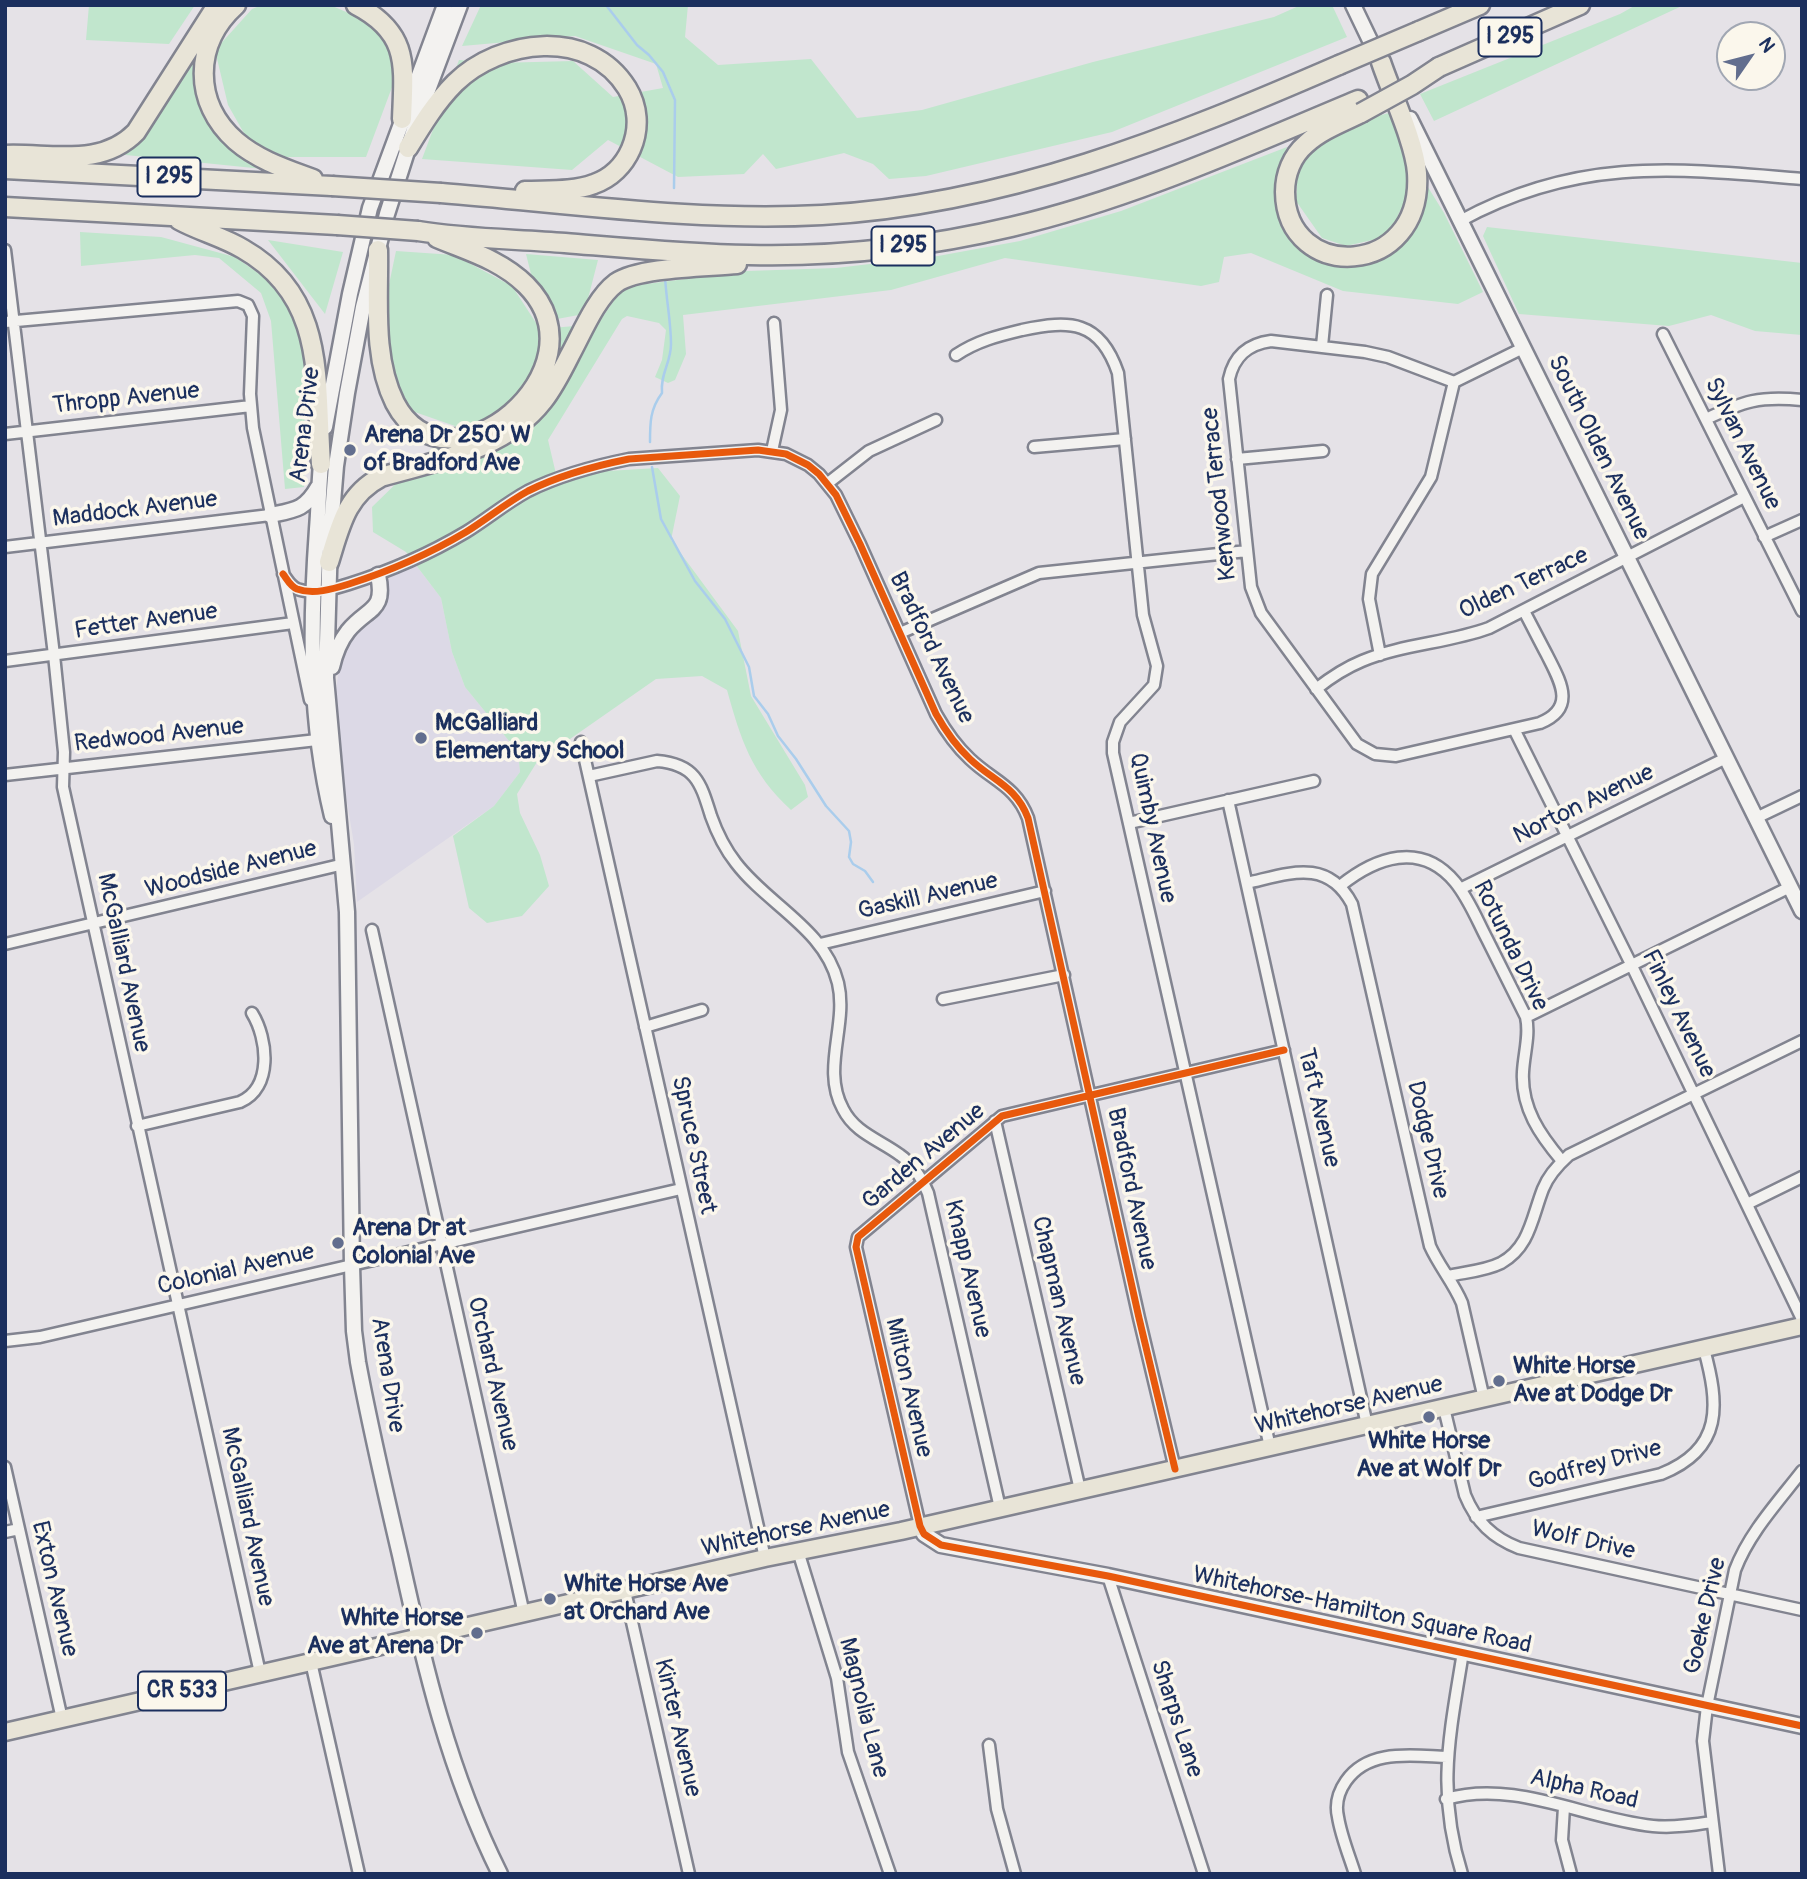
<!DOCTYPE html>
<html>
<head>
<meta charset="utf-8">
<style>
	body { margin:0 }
	#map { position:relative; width:1807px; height:1879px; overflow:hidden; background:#e5e2e7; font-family:Pangolin,sans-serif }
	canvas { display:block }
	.frame { position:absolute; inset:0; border:7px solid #1b2f5e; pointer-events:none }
	.north { position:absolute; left:1716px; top:21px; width:70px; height:70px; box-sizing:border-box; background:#fbf7ec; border:2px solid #a1a7b3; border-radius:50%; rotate:55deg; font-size:19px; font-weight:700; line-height:28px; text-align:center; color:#1b2f5e }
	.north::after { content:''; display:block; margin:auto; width:24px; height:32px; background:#626e8e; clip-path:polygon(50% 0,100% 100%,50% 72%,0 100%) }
</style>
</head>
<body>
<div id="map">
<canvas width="1807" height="1879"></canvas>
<div class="frame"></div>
<div class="north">N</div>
</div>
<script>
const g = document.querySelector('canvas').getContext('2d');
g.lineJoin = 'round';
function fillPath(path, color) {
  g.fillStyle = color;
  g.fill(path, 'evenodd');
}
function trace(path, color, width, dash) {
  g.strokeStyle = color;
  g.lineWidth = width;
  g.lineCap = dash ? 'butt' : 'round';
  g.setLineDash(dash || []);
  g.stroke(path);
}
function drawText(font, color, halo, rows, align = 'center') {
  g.font = font + ' Pangolin,sans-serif';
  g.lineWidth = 7;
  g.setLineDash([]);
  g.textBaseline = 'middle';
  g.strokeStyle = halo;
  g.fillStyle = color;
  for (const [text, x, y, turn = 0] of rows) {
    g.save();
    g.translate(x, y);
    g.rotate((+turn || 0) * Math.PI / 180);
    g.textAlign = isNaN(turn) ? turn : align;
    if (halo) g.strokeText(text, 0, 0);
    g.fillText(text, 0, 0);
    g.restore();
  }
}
const built = new Path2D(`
	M 415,564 L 441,598 L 452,652 L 465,687 L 518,752 L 520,772 L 494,806 L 357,902 L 354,844 L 338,748 L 335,700 L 340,659 L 342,650 L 384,581 Z`);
const green = new Path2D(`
	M 89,5 L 195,5 L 169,44 L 86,40 Z
	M 262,5 L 330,5 L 374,24 L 404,55 L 366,157 L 286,157 L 249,142 L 228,105 L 215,50 L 252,9 Z
	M 481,5 L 688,5 L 685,37 L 718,65 L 811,59 L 857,118 L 922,110 L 1093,62 L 1274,17 L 1301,5 L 1332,5 L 1347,37 L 1112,132 L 926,176 L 889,179 L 873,164 L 844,153 L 776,169 L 763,154 L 744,174 L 678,177 L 608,140 L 572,170 L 422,159 L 459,60 L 496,63 L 573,61 L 613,97 L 663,88 L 656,64 L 575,36 L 462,46 Z
	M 1636,5 L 1684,5 L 1434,121 L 1420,94 L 1620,14 Z
	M 199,45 L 199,88 L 273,170 L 116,154 Z
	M 1392,112 L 1412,189 L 1398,215 L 1397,224 L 1377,239 L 1346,246 L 1322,238 L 1296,201 L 1298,169 L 1316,145 L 1357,122 Z
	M 1287,147 L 1276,194 L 1289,228 L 1317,255 L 1341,267 L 1385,256 L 1413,232 L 1426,184 L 1444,213 L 1483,292 L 1458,304 L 1343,291 L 1251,253 L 1224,257 L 1219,282 L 1201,286 L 1005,258 L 891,290 L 683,315 L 686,354 L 675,380 L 668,383 L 655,377 L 662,360 L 666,330 L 659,323 L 627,316 L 622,319 L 548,440 L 556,474 L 658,468 L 680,496 L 671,540 L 738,631 L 751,696 L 805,785 L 808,797 L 791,810 C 751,773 741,740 727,690 L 702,676 L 656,679 L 537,762 L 517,794 L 520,813 L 540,855 L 549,886 L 522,916 L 487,923 L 469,908 L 453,836 L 494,806 L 520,772 L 518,752 L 465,687 L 452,652 L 441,598 L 406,552 L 373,532 L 372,507 L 455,426 L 406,409 L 385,350 L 386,299 L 396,251 L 454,255 L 512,286 L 540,329 L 598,324 L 623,287 L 747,271 L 836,268 L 938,256 L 1020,241 L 1121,211 Z
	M 1487,227 L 1802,263 L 1802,335 L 1755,331 L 1711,315 L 1669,326 L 1519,314 L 1483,236 Z
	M 80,232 L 161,237 L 235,257 L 274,284 L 290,305 L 305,345 L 304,487 L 285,489 L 271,321 L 261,293 L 219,258 L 195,255 L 81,266 Z
	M 268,240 L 343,252 L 325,314 Z
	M 526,254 L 598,260 L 584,314 L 557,319 L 533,282 Z`);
const stream = new Path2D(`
	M 606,5 L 637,45 L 649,55 L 663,72 L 675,100 L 674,188
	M 650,442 C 650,423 650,409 662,393 C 660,374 671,363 671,344 C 671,321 666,299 665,276
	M 652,467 L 661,519 L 695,581 L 725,619 L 749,667 L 754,696 L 768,714 L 778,736 L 796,759 L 826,806 L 849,831 L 851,842 L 849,857 L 853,864 L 865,871 L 873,882`);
const street = new Path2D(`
	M 1460,221 C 1577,157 1675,168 1802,179
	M 5,250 L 54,655 L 64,752 L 63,787 L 260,1673
	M 5,322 L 238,301 L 248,305 L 253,316 L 250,394 L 253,428 L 310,700
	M 1663,334 L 1802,611
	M 1322,346 L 1327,295
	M 1523,348 L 1454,382 L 1388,357 L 1365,352 L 1271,341 C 1248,344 1234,356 1229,379 L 1251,587 L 1261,613 L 1357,744 L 1375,754 L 1396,756 L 1540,723 C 1577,708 1560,681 1547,655 C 1539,640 1532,626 1524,611
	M 956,355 C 977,341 997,336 1022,330 C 1070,320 1100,320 1118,373 L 1143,615 L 1157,666 L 1154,685 L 1120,722 L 1113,742 L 1113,753 L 1270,1447
	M 1706,419 C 1744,401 1759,396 1802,400
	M 5,434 L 251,406
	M 1034,447 L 1125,439
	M 772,451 L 781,410 L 774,323
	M 1237,459 L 1323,451
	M 828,483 L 869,451 L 936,420
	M 1764,537 L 1802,520
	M 5,547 L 270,515
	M 283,574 C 287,579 290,586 297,589 C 313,595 333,589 349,584 C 390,571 429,554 466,532 C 487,519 506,503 528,491 C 560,475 594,466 629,459 L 758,450 L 786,454 L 808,465 L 819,474 L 836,495 L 860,544 L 936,714 C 945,730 956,746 970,759 C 993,781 1016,786 1028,818 L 1139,1318 L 1175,1469
	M 900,633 L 1039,573 L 1247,551
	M 1380,655 L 1369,599 L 1372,574 L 1431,477 L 1454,382
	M 5,661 L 293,623
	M 1316,689 C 1330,678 1345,668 1362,661 C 1403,644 1448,643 1489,628 L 1744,497
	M 1514,729 L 1631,964 L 1802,1319
	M 581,742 L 765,1558
	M 5,775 L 317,740
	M 589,776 L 657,761 C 696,764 701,784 711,816 C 717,833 725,849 736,863 C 768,905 825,929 838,983 C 848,1025 821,1069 843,1109 C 855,1133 880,1140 900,1155 C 913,1164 922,1179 928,1193 L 1000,1508
	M 1228,800 L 1367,1425
	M 1756,818 L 1802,796
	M 1129,823 L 1314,781
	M 1247,883 C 1288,874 1327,857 1352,904 L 1430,1246 C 1439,1266 1453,1282 1462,1303 L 1484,1399
	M 1340,886 C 1376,857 1421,841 1455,882 C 1469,899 1477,920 1487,939 C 1500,965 1513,991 1526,1017 C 1530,1035 1524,1053 1523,1072 C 1521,1108 1540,1135 1562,1161
	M 1460,889 L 1726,758
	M 372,930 L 524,1614
	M 5,944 L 344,864
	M 820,944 L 1045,891
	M 943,999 L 1064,975
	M 1526,1017 L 1790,887
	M 645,1027 L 702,1010
	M 995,1121 L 1080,1490
	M 137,1126 L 240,1102 C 273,1088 268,1039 252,1013
	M 1747,1204 L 1802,1177
	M 1448,1276 C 1466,1272 1485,1271 1501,1263 C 1530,1247 1532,1217 1543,1189 C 1548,1176 1559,1164 1569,1155 L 1802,1041
	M 5,1341 L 40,1337 L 681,1189
	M 1444,1408 L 1465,1495 C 1476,1522 1493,1538 1519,1548 L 1802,1610
	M 5,1467 L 62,1719
	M 1476,1517 L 1661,1474 C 1724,1449 1719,1404 1704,1349
	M 920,1526 L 856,1247 L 858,1237 L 1002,1116 L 1284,1050
	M 5,1532 L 19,1529
	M 798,1551 L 837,1678 L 848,1752 L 890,1874
	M 1108,1576 L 1204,1874
	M 625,1591 L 689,1874
	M 311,1662 L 359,1874
	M 989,1745 L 997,1809 L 1015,1874
	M 1446,1799 C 1515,1779 1585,1819 1653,1826 C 1673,1828 1693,1825 1712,1822
	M 1564,1807 L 1562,1840 L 1571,1874
	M 1355,1874 C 1349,1855 1341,1836 1338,1817 C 1335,1804 1339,1791 1346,1781 C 1369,1748 1413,1756 1447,1757
	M 1462,1874 C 1436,1791 1450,1734 1463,1652
	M 1719,1874 L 1703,1741 L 1707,1706 L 1735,1570 C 1749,1533 1778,1502 1802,1471`);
const secondary = new Path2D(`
	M 460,5 L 419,114 L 387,214 L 363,307 L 347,393 L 336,466 L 330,539 L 326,678 L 347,912 L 352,1266 L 354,1331 L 358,1362 C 370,1427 385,1491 400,1555 C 424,1665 449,1772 500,1874
	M 1353,5 L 1378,57
	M 1410,119 L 1802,911
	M 325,427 L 350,294 L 370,208 L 445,5
	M 322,454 C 319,479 319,504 317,529 C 310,626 309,721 332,816
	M 270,515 C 295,510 305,510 318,487
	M 332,667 C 335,654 340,641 348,631 C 368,607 386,612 378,575
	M 920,1526 L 924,1534 L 941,1545 L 1108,1576 L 1802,1726`);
const primary = new Path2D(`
	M 5,1732 L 765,1558 L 901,1531 L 1802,1326`);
const highway = new Path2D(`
	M 236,5 C 193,44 193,103 236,141 C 258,160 286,169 313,179
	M 356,5 C 410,33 404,66 402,119
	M 1419,31 L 1480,5
	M 1439,67 L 1580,5
	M 1361,113 C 1343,122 1321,130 1306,144 C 1292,156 1285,174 1285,192 C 1286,283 1424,279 1417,173 C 1415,143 1391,92 1381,62
	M 408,148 C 422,125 436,102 455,83 C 500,39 589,27 627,88 C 638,106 640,128 631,149 C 624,165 611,178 594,184 C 573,192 547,190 525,191
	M 5,155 C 51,153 101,168 136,132 L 217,5
	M 5,169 L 332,186
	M 441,193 C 567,203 695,222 822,215 C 1005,205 1173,137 1339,65
	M 5,207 L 337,225
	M 179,220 C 199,231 223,237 243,249 C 327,297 315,380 321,464
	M 418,231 C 466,239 516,239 565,243 C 626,248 688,254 749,255 C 837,257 926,247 1011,227 C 1131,199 1245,147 1358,100
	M 378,250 C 379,299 372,357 395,403 C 447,503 610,369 526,285 C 501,260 468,251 437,238
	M 329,562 C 340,527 346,495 381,477 C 438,460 504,451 543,401 C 554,387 562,371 570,355 C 582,333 596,298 616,283 C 639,267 707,267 737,264`);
const highwayBridge = new Path2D(`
	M 1339,65 L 1419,31
	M 1361,113 L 1412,85 L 1439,67
	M 332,186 L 441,193
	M 337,225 L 418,231`);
const cycleway = new Path2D(`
	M 283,574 C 287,579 290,586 297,589 C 313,595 333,589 349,584 C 390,571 429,554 466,532 C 487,519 506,503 528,491 C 560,475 594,466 629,459 L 758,450 L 786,454 L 808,465 L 819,474 L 836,495 L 860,544 L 936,714 C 945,730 956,746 970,759 C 993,781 1016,786 1028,818 L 1139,1318 L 1175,1469
	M 1284,1050 L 1002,1116 L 858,1237 L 856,1247 L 920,1526 L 924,1534 L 941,1545 L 1108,1576 L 1802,1726`);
const markers = [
	[350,450,7,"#626e8e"],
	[421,738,7,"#626e8e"],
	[338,1243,7,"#626e8e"],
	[1499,1381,7,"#626e8e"],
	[1429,1417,7,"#626e8e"],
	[550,1599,7,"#626e8e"],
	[477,1633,7,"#626e8e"]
];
const shields = [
	[1510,37,63],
	[169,177,63],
	[903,246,63],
	[182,1691,88]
];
const shieldNames = [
	["I 295",1510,37],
	["I 295",169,177],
	["I 295",903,246],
	["CR 533",182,1691]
];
const streetNames = [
	["Thropp Avenue",126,399,-6],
	["Arena Drive",306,425,-83],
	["Sylvan Avenue",1742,444,64],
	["South Olden Avenue",1598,448,64],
	["Kenwood Terrace",1220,494,-96],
	["Maddock Avenue",135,510,-7],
	["Olden Terrace",1524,584,-25],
	["Fetter Avenue",146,622,-8],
	["Bradford Avenue",931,648,64],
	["Redwood Avenue",159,736,-6],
	["Norton Avenue",1584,805,-26],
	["Quimby Avenue",1152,828,78],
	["Woodside Avenue",231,870,-14],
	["Gaskill Avenue",928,897,-13],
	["Rotunda Drive",1510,946,64],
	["McGalliard Avenue",123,963,78],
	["Finley Avenue",1678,1014,64],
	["Taft Avenue",1318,1108,77],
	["Dodge Drive",1427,1140,77],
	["Spruce Street",693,1145,78],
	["Garden Avenue",924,1157,-40],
	["Bradford Avenue",1131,1189,78],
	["Knapp Avenue",967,1269,77],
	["Colonial Avenue",236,1270,-13],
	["Chapman Avenue",1058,1301,77],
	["Orchard Avenue",492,1374,77],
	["Arena Drive",387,1375,81],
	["Milton Avenue",908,1388,77],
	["Whitehorse Avenue",1349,1406,-13],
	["Godfrey Drive",1595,1466,-15],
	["McGalliard Avenue",247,1517,78],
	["Whitehorse Avenue",796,1530,-12],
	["Wolf Drive",1583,1541,13],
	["Exton Avenue",54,1589,77],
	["Whitehorse-Hamilton Square Road",1362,1611,12],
	["Goeke Drive",1706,1616,-77],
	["Magnolia Lane",863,1708,76],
	["Sharps Lane",1176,1719,72],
	["Kinter Avenue",677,1728,77],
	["Alpha Road",1584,1790,13]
];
const poiNames = [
	["Arena Dr 250' W",364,436],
	["of Bradford Ave",364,464],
	["McGalliard",435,724],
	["Elementary School",435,752],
	["Arena Dr at",352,1229],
	["Colonial Ave",352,1257],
	["White Horse",1513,1367],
	["Ave at Dodge Dr",1513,1395],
	["White Horse",1429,1442,"center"],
	["Ave at Wolf Dr",1429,1470,"center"],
	["White Horse Ave",564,1585],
	["at Orchard Ave",564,1613],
	["White Horse",463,1619,"right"],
	["Ave at Arena Dr",463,1647,"right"]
];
fillPath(built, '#dcd9e6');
fillPath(green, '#c1e6cd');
trace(stream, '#aacdec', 2.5);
trace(street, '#828490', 15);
trace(secondary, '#828490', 19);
trace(primary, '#828490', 21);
trace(highway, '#828490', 23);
trace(street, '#f3f2f0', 10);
trace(secondary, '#f3f2f0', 14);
trace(primary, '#e8e4d7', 16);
trace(highway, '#e8e4d7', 18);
trace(highwayBridge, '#828490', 23, []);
trace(highwayBridge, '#e8e4d7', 18);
trace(cycleway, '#e8590c', 7);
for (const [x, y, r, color] of markers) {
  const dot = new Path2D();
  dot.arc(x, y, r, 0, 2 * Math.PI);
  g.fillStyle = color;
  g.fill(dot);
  trace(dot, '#fbf7ec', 2.5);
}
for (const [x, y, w] of shields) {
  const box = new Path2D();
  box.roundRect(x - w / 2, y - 19.5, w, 39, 5);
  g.fillStyle = '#fbf7ec';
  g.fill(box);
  trace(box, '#1b2f5e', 2);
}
drawText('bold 23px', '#1b2f5e', null, shieldNames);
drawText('24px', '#1b2f5e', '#fbf7ec', streetNames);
drawText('bold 24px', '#1b2f5e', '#fbf7ec', poiNames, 'left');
</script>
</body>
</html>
